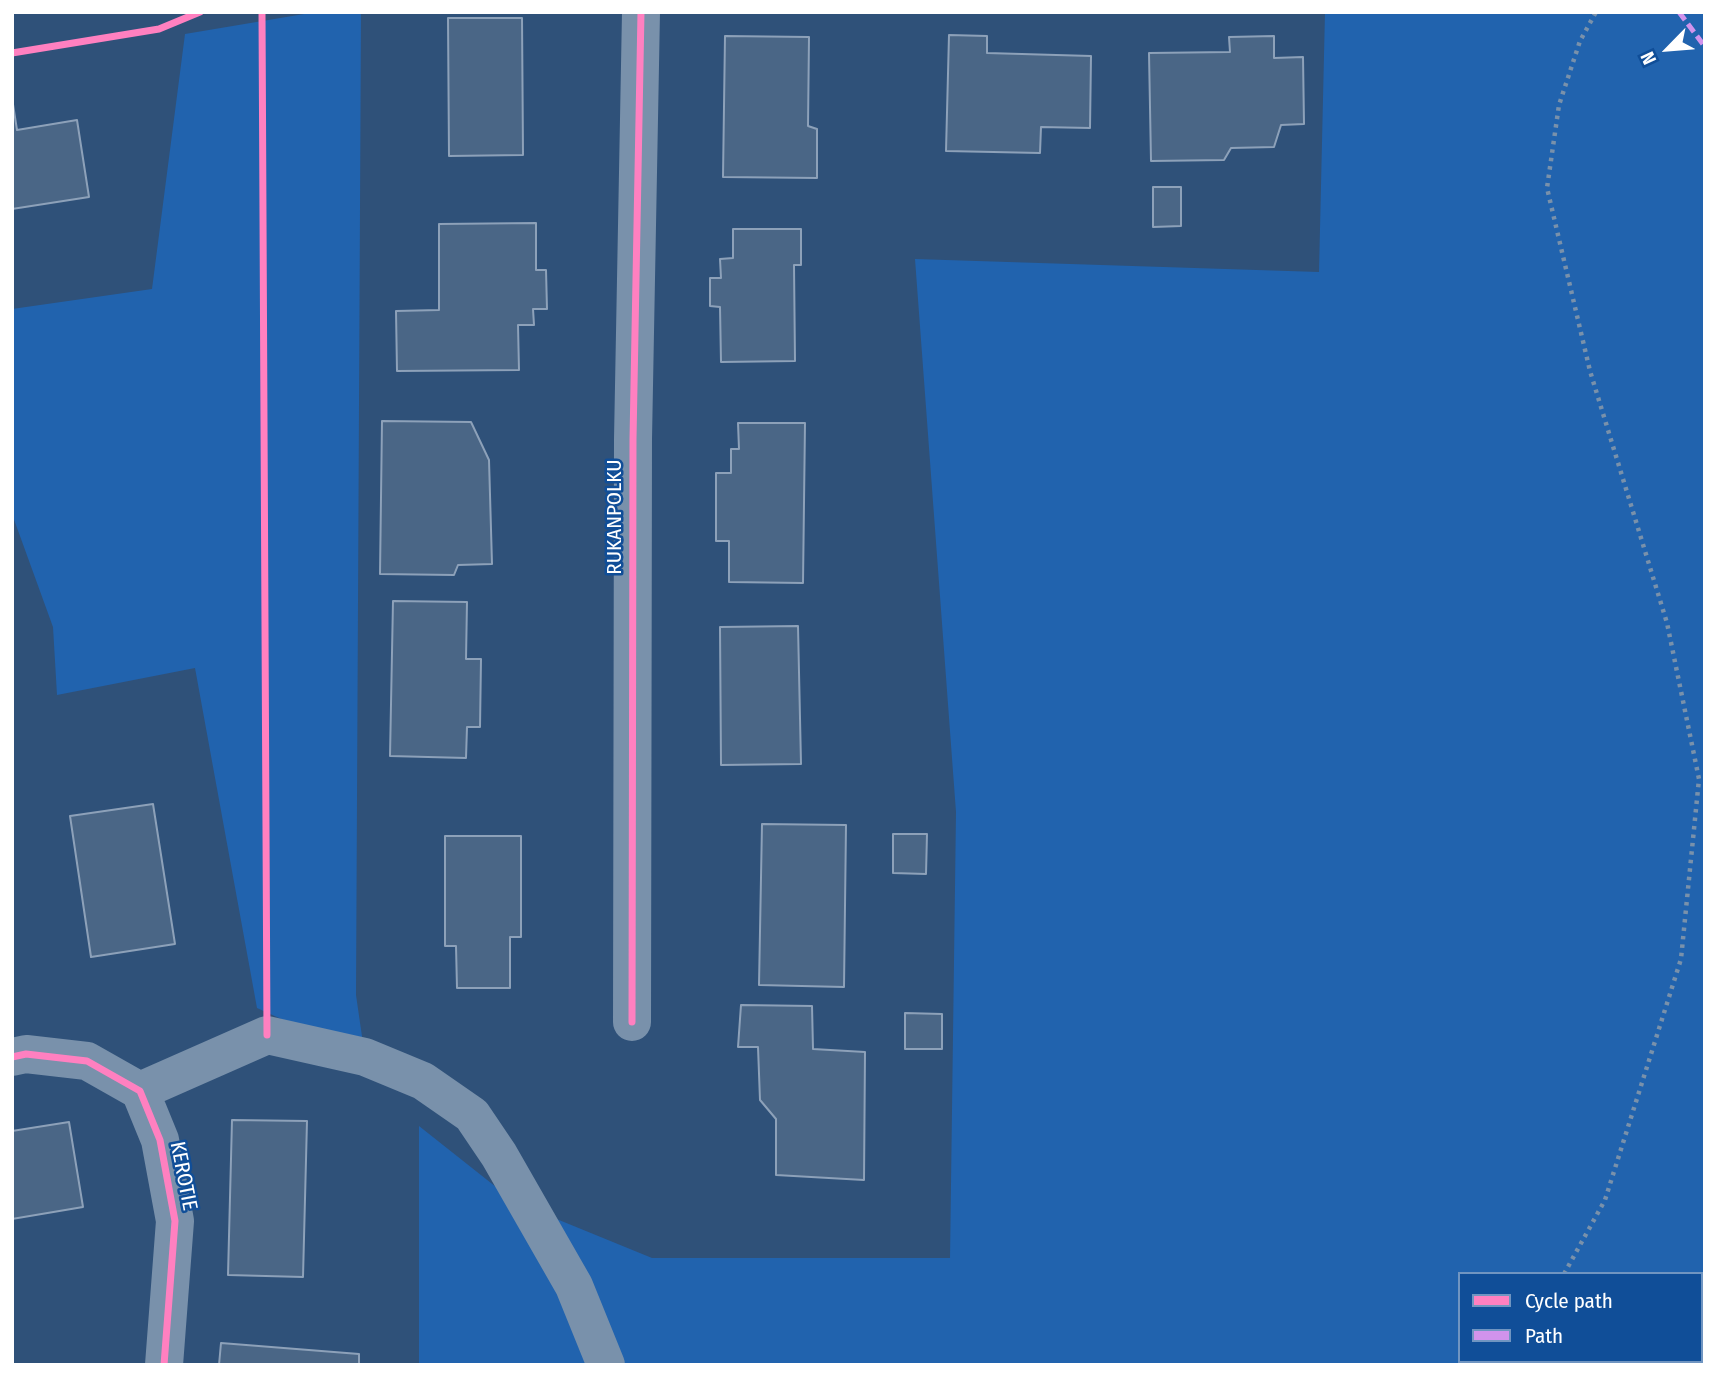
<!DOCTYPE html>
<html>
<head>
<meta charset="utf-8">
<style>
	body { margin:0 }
	#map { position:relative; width:1717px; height:1377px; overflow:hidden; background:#2f5179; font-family:"Fira Sans Condensed",sans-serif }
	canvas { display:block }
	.frame { position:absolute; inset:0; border:14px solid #fff; pointer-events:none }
	.legend { position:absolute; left:1458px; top:1272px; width:245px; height:91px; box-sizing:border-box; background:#104e98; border:2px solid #7095c1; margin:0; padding:9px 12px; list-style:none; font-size:21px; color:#fff }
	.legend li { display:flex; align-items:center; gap:14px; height:35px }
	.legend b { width:35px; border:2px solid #7095c1 }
	.north { position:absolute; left:1633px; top:14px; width:70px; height:70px; -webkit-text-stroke:5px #104e98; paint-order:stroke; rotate:245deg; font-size:19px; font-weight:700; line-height:28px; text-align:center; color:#fff }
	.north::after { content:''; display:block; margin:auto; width:24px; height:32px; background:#fff; clip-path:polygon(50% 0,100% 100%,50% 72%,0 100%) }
</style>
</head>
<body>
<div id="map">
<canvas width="1717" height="1377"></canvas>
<div class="frame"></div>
<ul class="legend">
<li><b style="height:9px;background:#ff80c0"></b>Cycle path</li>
<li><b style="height:9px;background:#d193ec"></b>Path</li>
</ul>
<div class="north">N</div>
</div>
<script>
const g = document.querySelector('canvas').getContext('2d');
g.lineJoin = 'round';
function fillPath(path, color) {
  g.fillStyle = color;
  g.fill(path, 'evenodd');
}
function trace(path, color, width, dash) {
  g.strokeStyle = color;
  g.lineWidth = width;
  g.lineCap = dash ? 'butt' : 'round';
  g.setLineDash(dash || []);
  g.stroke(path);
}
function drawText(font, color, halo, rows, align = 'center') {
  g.font = font + ' "Fira Sans Condensed",sans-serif';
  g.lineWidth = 5;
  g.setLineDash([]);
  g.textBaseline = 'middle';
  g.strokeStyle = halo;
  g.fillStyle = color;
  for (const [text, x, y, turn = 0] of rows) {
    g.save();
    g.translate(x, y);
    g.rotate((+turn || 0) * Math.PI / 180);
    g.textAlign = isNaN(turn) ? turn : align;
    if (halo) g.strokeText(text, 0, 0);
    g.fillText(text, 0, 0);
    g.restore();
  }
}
const green = new Path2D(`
	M 316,12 L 361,12 L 356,995 L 365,1057 L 257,1008 L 195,668 L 57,695 L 53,627 L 12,514 L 12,309 L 152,289 L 185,34 Z
	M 1325,12 L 1705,12 L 1705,1365 L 419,1365 L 419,1126 L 515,1202 L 652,1258 L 950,1258 L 956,812 L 915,259 L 1319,272 ZM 1460,1274 L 1701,1274 L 1701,1361 L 1460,1361 Z`);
const building = new Path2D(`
	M 448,18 L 522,18 L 523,155 L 449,156 Z
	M 949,35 L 987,36 L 987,53 L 1091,56 L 1090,128 L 1041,127 L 1040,153 L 946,151 Z
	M 725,36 L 809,37 L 808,126 L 817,129 L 817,178 L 723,177 Z
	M 1274,36 L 1274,58 L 1303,57 L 1304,124 L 1281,125 L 1274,147 L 1231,148 L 1224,160 L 1151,161 L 1149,53 L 1230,52 L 1229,37 Z
	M 12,98 L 17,130 L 77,120 L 89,197 L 12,209 Z
	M 1153,187 L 1181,187 L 1181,226 L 1153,227 Z
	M 536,223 L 536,270 L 546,270 L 547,309 L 533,309 L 534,325 L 518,325 L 519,370 L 397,371 L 396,311 L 439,310 L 439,224 Z
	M 733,229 L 801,229 L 801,265 L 794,265 L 795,361 L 721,362 L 720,307 L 710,306 L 710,278 L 721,278 L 720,259 L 733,258 Z
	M 382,421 L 471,422 L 489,460 L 492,564 L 458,565 L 454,575 L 380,574 Z
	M 738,423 L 805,423 L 803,583 L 729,582 L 729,541 L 716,541 L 716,473 L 731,473 L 731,449 L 739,449 Z
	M 393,601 L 467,602 L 466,659 L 481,659 L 480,727 L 467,727 L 466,758 L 390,756 Z
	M 798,626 L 801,764 L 721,765 L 720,627 Z
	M 153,804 L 175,944 L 91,957 L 70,816 Z
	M 762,824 L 846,825 L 844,987 L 759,985 Z
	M 893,834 L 927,834 L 926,874 L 893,873 Z
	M 445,836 L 521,836 L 521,937 L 510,937 L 510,988 L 457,988 L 456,946 L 445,946 Z
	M 741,1005 L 812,1006 L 813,1049 L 865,1052 L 864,1180 L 776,1175 L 776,1119 L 760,1100 L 758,1047 L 738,1047 Z
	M 905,1013 L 942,1014 L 942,1049 L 905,1049 Z
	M 232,1120 L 307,1121 L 303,1277 L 228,1275 Z
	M 69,1122 L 83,1207 L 12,1219 L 12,1131 Z
	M 221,1343 L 359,1354 L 359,1365 L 219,1365 Z`);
const path = new Path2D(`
	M 1564,1274 L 1605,1200 L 1681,959 L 1699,779 L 1667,623 L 1590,371 L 1547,188 L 1559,105 L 1580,41 L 1596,12
	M 1515,1365 L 1517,1361`);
const minor = new Path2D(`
	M 632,1022 L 633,439 L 641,12
	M 12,1057 L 26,1054 L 87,1061 L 140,1091 L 160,1140 L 175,1221 L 164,1365
	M 140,1091 L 267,1035 L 365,1057 L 423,1081 L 472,1115 L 499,1155 L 574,1286 L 606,1365`);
const quiet = new Path2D(`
	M 1679,12 L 1705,47`);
const cycleway = new Path2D(`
	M 262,12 L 267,1035
	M 12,53 L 159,29 L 200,12
	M 632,1022 L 633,439 L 641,12
	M 12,1057 L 26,1054 L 87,1061 L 140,1091 L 160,1140 L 175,1221 L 164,1365`);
const streetNames = [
	["RUKANPOLKU",615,517,-90],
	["KEROTIE",183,1176,79]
];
fillPath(green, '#2163ae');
fillPath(building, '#4a6686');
trace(building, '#8da1b9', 2);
trace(path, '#7991ab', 4.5, [3.5, 5]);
trace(minor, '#7991ab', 38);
trace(quiet, '#d193ec', 5, [10, 5]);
trace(cycleway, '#ff80c0', 7);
drawText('21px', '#fff', '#104e98', streetNames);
</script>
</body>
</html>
